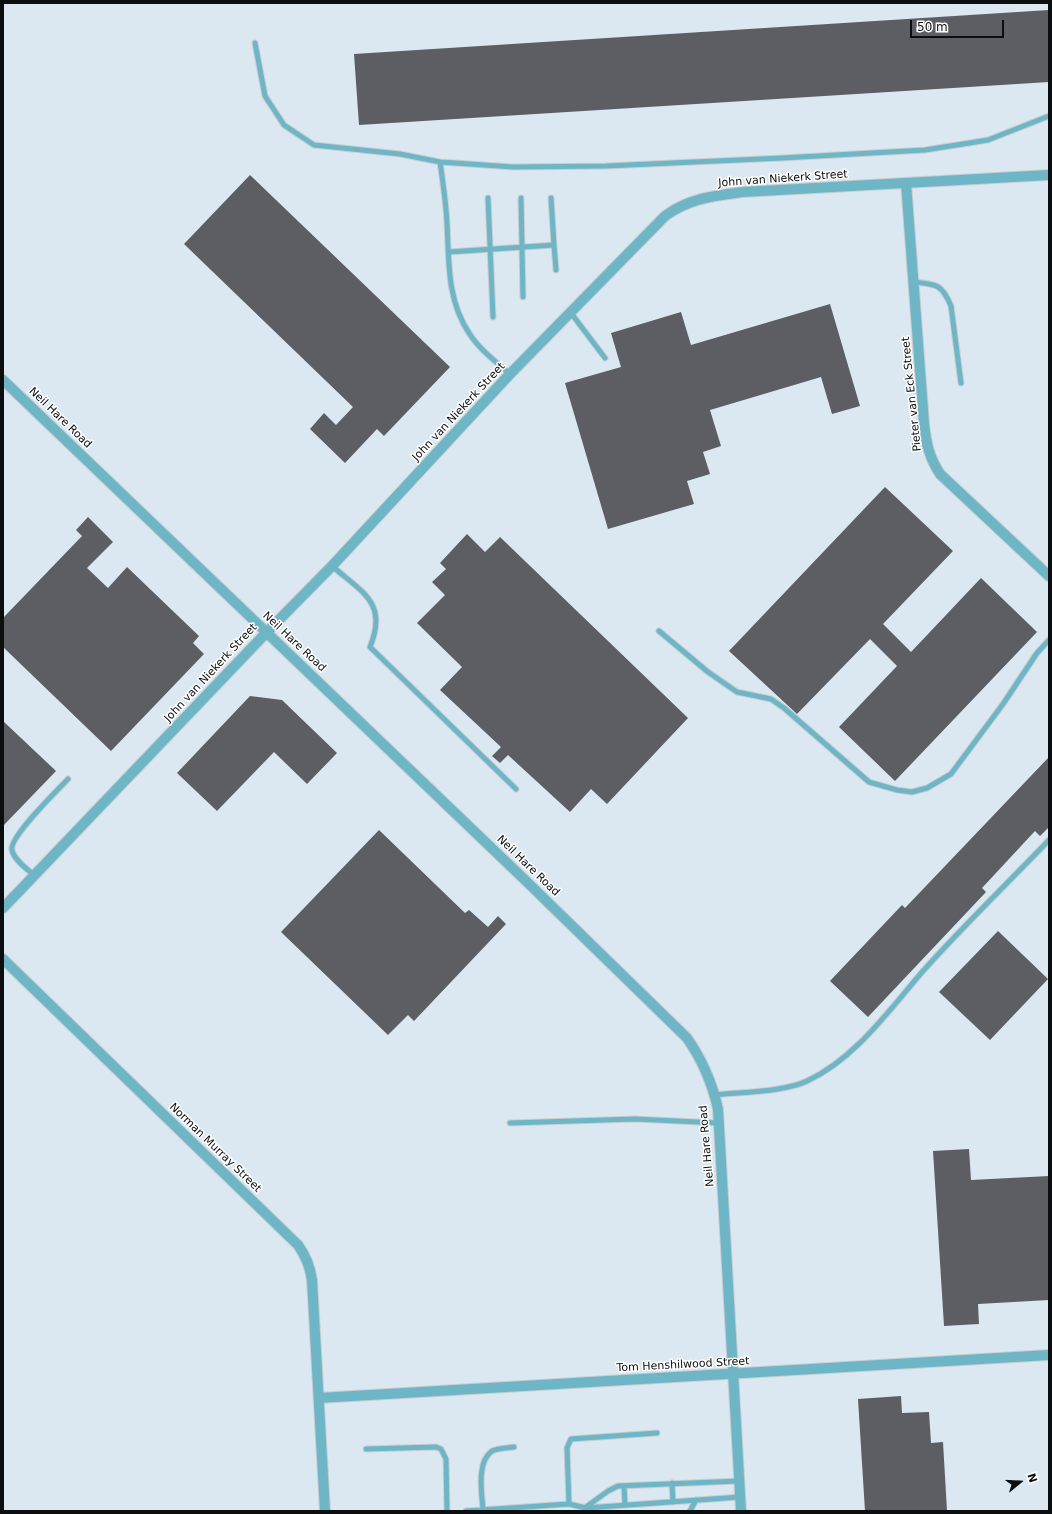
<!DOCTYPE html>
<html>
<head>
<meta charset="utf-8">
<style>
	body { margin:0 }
	#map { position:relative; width:1052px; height:1514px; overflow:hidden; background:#eef4f9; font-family:"DejaVu Sans",sans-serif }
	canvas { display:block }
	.frame { position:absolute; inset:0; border:4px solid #0b0d0e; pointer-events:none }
	.north { position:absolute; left:1000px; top:1462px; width:40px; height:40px; -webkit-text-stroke:3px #fff; paint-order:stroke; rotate:72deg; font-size:11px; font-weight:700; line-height:16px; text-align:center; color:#0b0d0e }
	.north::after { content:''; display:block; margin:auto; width:14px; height:18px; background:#0b0d0e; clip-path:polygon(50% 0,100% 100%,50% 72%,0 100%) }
	.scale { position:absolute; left:910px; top:20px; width:94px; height:18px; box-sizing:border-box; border:2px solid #0b0d0e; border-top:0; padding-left:5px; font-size:12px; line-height:14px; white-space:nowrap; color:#0b0d0e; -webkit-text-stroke:3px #fff; paint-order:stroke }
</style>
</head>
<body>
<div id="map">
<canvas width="1052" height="1514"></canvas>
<div class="frame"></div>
<div class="north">N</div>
<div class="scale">50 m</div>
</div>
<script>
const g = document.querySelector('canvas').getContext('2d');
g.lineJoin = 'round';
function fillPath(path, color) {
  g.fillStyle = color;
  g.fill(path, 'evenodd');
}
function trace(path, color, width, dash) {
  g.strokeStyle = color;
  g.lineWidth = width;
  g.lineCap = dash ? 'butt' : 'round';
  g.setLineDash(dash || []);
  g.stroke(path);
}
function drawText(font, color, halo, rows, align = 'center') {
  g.font = font + ' "DejaVu Sans",sans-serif';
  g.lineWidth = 3;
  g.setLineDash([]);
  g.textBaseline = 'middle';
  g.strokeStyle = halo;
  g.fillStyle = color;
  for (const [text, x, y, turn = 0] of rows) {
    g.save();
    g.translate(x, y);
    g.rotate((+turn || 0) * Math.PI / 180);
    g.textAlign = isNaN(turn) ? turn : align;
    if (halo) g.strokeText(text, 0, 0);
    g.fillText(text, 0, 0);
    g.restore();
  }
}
const built = new Path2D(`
	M 3,3 L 1049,3 L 1049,1511 L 3,1511 Z`);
const building = new Path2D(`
	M 1049,10 L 1049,82 L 359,125 L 354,54 Z
	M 250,175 L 450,367 L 384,436 L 377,429 L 345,463 L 310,429 L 324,413 L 336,425 L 353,407 L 184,244 Z
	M 830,304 L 860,406 L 832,414 L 821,377 L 710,410 L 721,446 L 703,452 L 710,474 L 687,481 L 694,504 L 608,529 L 565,383 L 621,367 L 611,333 L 681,312 L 691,345 Z
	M 885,487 L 953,551 L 883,624 L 911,652 L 981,578 L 1037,632 L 895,781 L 839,727 L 897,666 L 870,639 L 797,714 L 729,651 Z
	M 88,517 L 113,542 L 87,568 L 108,588 L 127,567 L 199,636 L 193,643 L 204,654 L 111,751 L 3,647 L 3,618 L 82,536 L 76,530 Z
	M 467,534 L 485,552 L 500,537 L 688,718 L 607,804 L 591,789 L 570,812 L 508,755 L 500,763 L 492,756 L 501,747 L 440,690 L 462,667 L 417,623 L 445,595 L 432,582 L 446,569 L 440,563 Z
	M 250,696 L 282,700 L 337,753 L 307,784 L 274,752 L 217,811 L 177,773 Z
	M 3,721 L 56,771 L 3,826 Z
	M 1049,757 L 1049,827 L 1040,836 L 1035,831 L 982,888 L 986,892 L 868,1017 L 830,981 L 902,905 L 905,908 Z
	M 379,830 L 465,913 L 469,910 L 488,927 L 498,916 L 506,924 L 414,1021 L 408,1015 L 388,1035 L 281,932 Z
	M 998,931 L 1048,979 L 990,1040 L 939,992 Z
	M 969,1149 L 971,1180 L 1049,1176 L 1049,1300 L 978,1304 L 979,1324 L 944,1326 L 933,1151 Z
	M 901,1396 L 902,1413 L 929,1412 L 931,1443 L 943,1442 L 947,1511 L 865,1511 L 858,1399 Z`);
const service = new Path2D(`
	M 255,43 L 265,96 L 284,125 L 314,145 L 400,154 L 440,162 C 443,183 446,203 447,223 C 449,262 447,300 469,333 C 479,349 496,362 510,374
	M 440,162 L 513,167 L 606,166 L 782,158 L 925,150 L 988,140 L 1049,116
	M 488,198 L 493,317
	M 521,198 L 523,297
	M 554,245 L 556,270
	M 449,252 L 554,245 L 551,198
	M 914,282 C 936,284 942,284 951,306 L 961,383
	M 571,313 L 605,358
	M 332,566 C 363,593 388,603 370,647 L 516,789
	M 659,631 L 708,672 L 737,692 L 771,699 L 784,708 L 869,782 L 897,790 L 912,792 L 927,788 L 951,774 L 1003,704 L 1037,653 L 1049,640
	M 34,875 C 27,869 14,860 12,850 C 9,837 57,791 68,779
	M 715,1095 C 741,1092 784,1092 807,1081 C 855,1059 890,1009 923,971 C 963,926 1007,884 1049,840
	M 510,1123 L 635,1119 L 719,1123
	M 366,1449 L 436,1447 L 441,1449 L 446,1459 L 447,1511
	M 672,1483 L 673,1502
	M 624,1486 L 625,1505
	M 569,1504 L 567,1448 L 571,1439 L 657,1433
	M 586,1507 L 608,1491 L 618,1486 L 739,1481
	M 483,1510 C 482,1494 476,1462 492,1451 C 498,1448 508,1448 514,1447
	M 466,1511 L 569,1504 L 586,1508 L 740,1497
	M 690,1511 L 696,1500`);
const minor = new Path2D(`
	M 906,183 L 924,423 C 926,443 929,457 940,474 L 1049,576
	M 3,380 L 525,880 L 687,1038 C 703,1061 712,1082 718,1109 L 741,1511
	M 3,908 L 266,633 L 332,566 L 510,374 L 665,216 C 690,198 713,196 743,192 L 1049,175
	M 3,959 L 298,1245 C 306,1256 310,1266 312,1280 L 325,1511
	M 319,1398 L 1049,1355`);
const streetNames = [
	["John van Niekerk Street",783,179,-4],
	["Pieter van Eck Street",912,394,-96],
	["John van Niekerk Street",459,412,-47],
	["Neil Hare Road",60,418,44],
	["Neil Hare Road",294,642,43],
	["John van Niekerk Street",211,673,-47],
	["Neil Hare Road",528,866,44],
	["Neil Hare Road",707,1146,-95],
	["Norman Murray Street",215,1148,44],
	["Tom Henshilwood Street",683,1365,-3]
];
fillPath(built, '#dbe8f1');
fillPath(building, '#5c5e64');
trace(service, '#cacfd3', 7);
trace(minor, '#cacfd3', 12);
trace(service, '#6eb6c6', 5);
trace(minor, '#6eb6c6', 10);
drawText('11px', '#0b0d0e', '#fff', streetNames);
</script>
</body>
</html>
